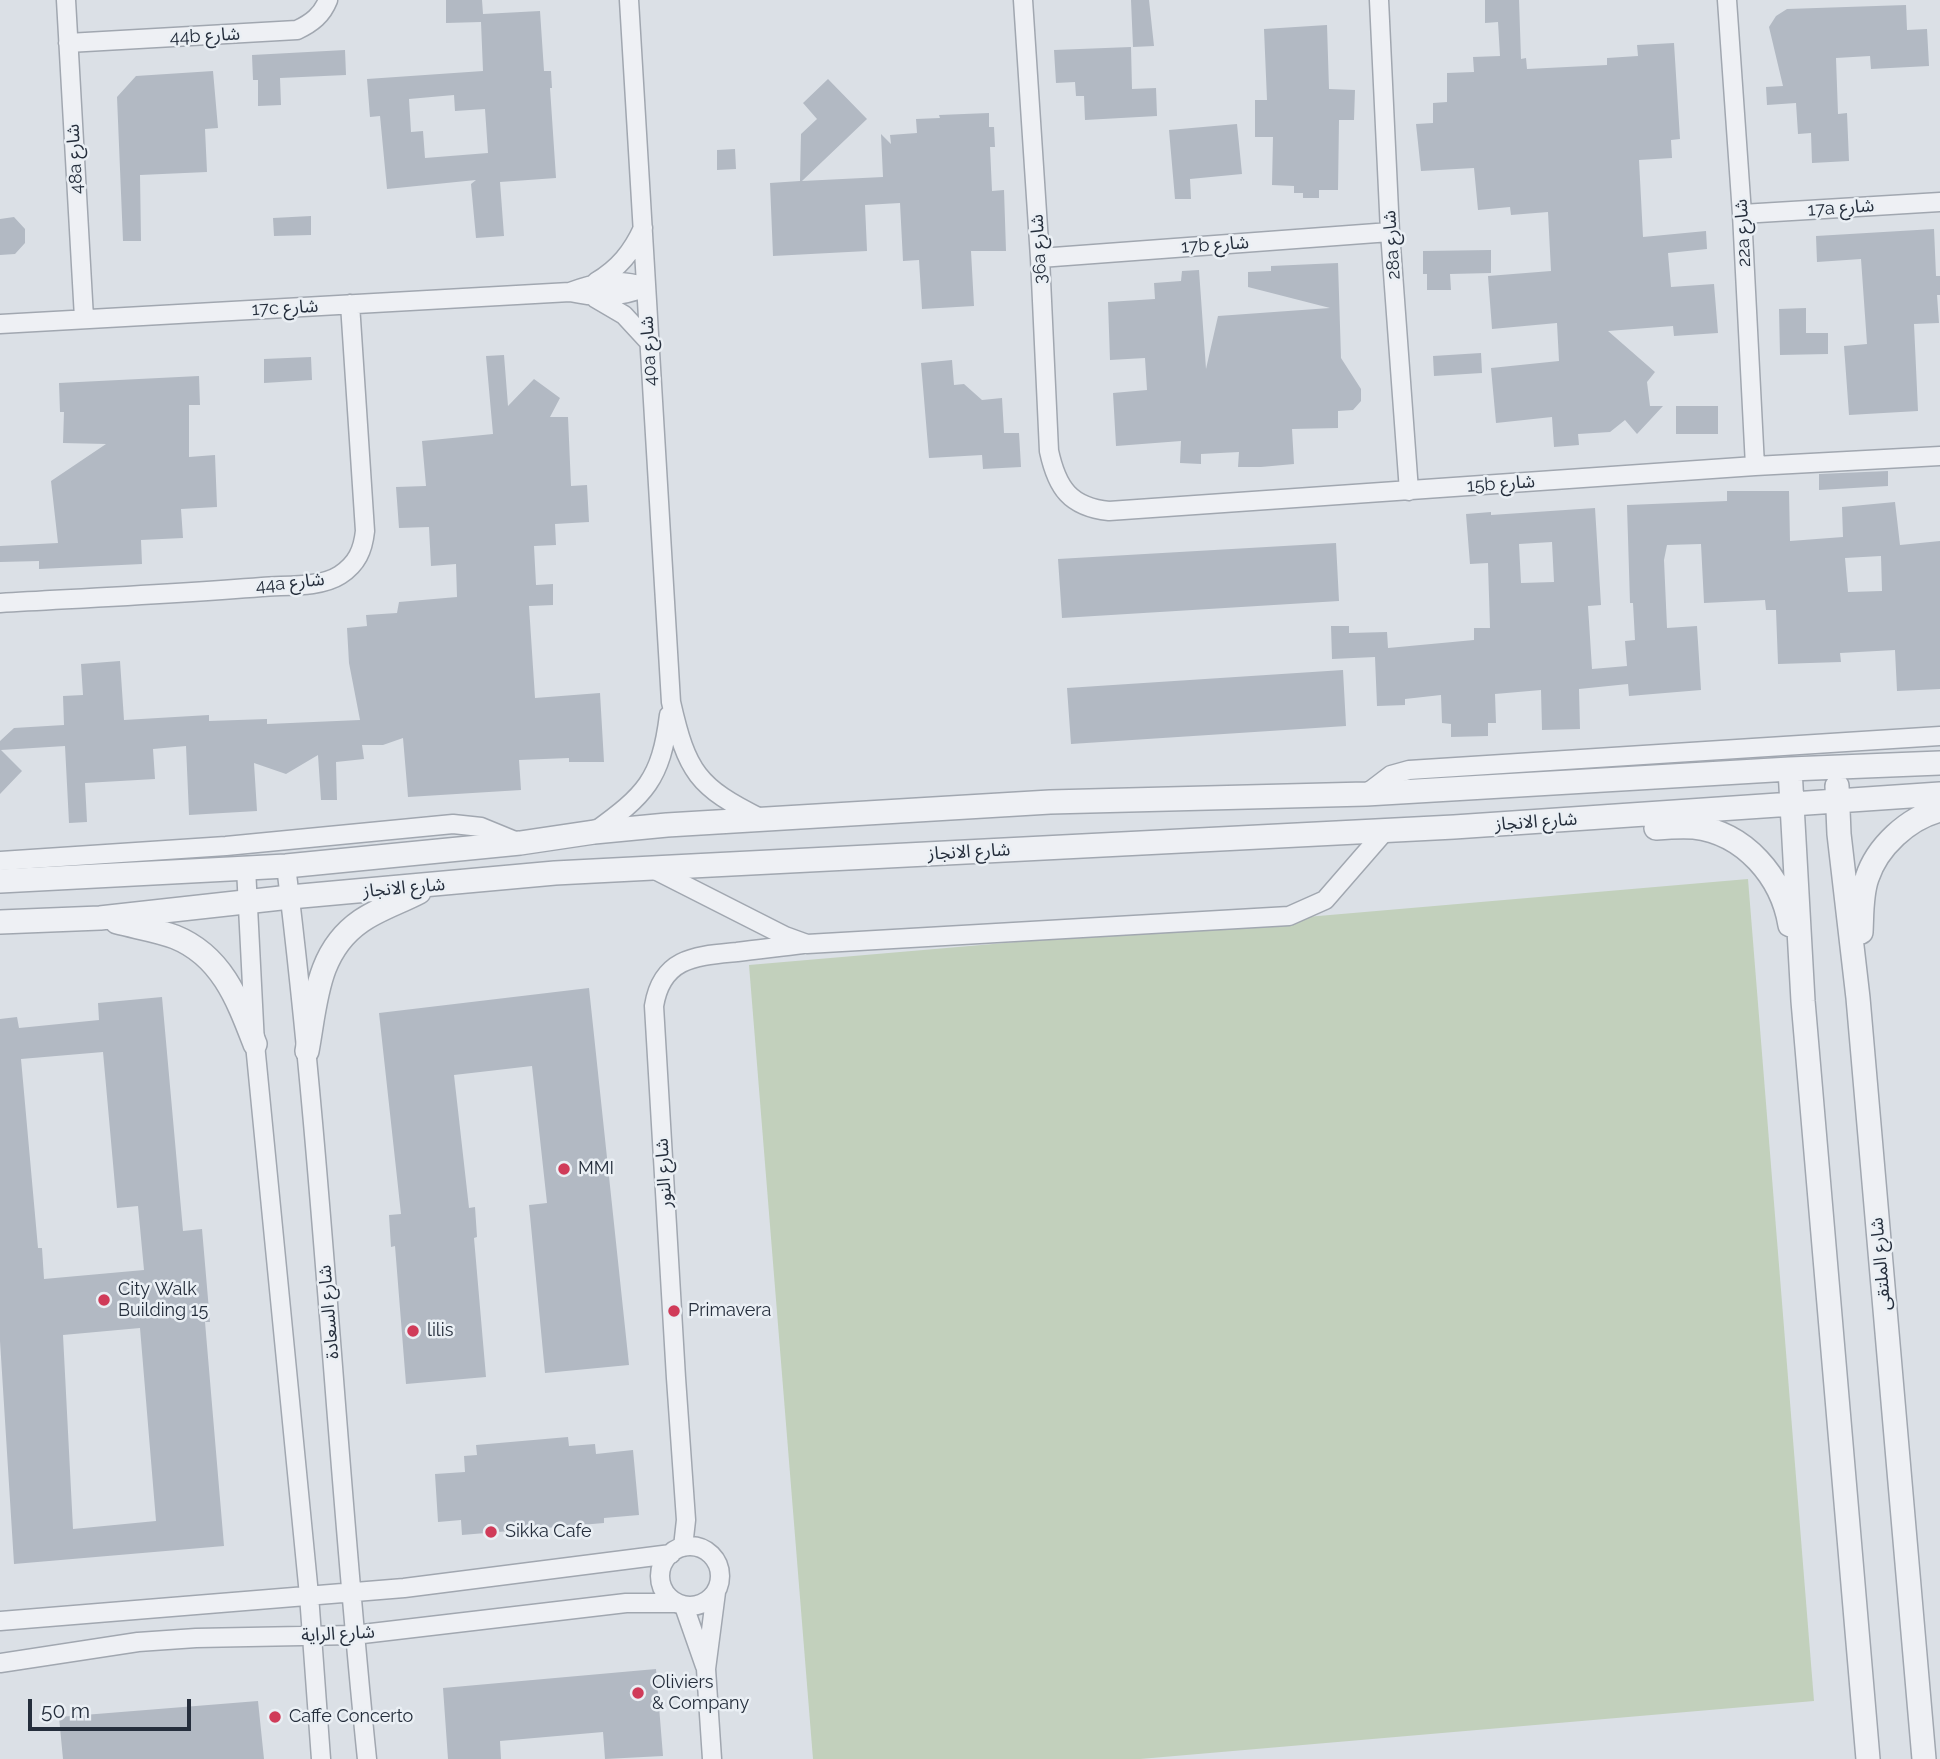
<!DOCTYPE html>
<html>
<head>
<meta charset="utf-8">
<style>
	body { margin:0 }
	#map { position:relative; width:1940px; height:1759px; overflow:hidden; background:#dbe0e6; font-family:Raleway,sans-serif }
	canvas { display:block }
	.scale { position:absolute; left:28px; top:1699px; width:163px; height:32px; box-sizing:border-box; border:4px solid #252e3c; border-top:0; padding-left:9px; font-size:21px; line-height:24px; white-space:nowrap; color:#252e3c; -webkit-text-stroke:5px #eaeff4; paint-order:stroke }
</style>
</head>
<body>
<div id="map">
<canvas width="1940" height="1759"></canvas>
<div class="scale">50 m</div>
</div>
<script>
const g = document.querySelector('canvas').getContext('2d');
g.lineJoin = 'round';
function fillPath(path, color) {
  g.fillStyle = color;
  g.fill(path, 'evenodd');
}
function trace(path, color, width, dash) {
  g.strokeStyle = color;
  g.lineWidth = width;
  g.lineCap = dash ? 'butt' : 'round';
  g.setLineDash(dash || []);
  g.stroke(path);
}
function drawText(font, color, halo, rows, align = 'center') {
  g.font = font + ' Raleway,"Noto Sans Arabic",sans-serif';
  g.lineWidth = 5;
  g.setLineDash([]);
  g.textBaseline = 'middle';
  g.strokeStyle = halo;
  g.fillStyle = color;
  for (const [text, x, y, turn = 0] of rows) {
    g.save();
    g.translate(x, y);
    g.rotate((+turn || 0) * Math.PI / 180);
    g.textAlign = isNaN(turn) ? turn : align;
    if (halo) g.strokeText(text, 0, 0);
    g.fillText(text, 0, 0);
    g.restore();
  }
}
const green = new Path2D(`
	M 1748,879 L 1814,1701 L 1140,1759 L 813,1759 L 749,965 Z`);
const building = new Path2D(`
	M 446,0 L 482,0 L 483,14 L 540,11 L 544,71 L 551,71 L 552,88 L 550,88 L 556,178 L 500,182 L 504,236 L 476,238 L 471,184 L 476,180 L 387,189 L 380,116 L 370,117 L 367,79 L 483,71 L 481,22 L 446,23 ZM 454,95 L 455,111 L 485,109 L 488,153 L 425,158 L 423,131 L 411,132 L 409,99 Z
	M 1131,0 L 1149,0 L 1154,46 L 1133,47 Z
	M 1485,0 L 1519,0 L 1521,59 L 1526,58 L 1527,69 L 1607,65 L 1607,58 L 1638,56 L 1637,45 L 1674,43 L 1680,139 L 1671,140 L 1672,158 L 1639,160 L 1643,237 L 1706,231 L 1707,249 L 1668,253 L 1671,287 L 1714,284 L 1718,333 L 1674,336 L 1673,326 L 1608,331 L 1655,372 L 1647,382 L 1650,406 L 1663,406 L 1637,434 L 1625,420 L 1610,432 L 1578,434 L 1579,445 L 1554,447 L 1552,417 L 1496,423 L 1491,368 L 1559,361 L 1557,323 L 1492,329 L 1488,276 L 1551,271 L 1548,212 L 1511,215 L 1510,207 L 1478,210 L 1474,168 L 1421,171 L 1416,124 L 1433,123 L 1433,103 L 1447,102 L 1447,73 L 1474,72 L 1473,57 L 1500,56 L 1498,22 L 1485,23 Z
	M 1906,5 L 1907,30 L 1927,29 L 1929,66 L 1871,69 L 1870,56 L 1836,58 L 1838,114 L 1847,113 L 1849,161 L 1812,163 L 1811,133 L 1798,134 L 1796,103 L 1767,105 L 1766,87 L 1783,86 L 1769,27 L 1776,16 L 1787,9 Z
	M 1327,25 L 1329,89 L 1355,90 L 1354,120 L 1339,120 L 1338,190 L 1319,190 L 1319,198 L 1303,198 L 1303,193 L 1294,193 L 1294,186 L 1272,185 L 1273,137 L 1255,137 L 1255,100 L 1267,100 L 1264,29 Z
	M 1131,47 L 1132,89 L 1156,88 L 1157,116 L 1085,120 L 1084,96 L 1076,96 L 1075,82 L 1056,83 L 1054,50 Z
	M 345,50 L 346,75 L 280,78 L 281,105 L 258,106 L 258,80 L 253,80 L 252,55 Z
	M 213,71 L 218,128 L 205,129 L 207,172 L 140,175 L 141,241 L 123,241 L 117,97 L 136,76 Z
	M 828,79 L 867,119 L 802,181 L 883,177 L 881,134 L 891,144 L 890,135 L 917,133 L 916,119 L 940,118 L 939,115 L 989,113 L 989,127 L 994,127 L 995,147 L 990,147 L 992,191 L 1004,190 L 1006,251 L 971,251 L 974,306 L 922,309 L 919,260 L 903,261 L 900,203 L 865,205 L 867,251 L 773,256 L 770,183 L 800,181 L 801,134 L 817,119 L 803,103 Z
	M 1237,124 L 1242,174 L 1190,179 L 1191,199 L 1175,199 L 1169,130 Z
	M 735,149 L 736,169 L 717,170 L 717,150 Z
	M 311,216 L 311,235 L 274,236 L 273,218 Z
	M 14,217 L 25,229 L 25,243 L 15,254 L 0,255 L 0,219 Z
	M 1934,229 L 1936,276 L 1940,276 L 1940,295 L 1937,295 L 1939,323 L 1914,324 L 1918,411 L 1849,415 L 1844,346 L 1867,344 L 1861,259 L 1817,262 L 1816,236 Z
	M 1491,250 L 1491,273 L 1450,274 L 1451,290 L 1427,290 L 1427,274 L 1423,274 L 1423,251 Z
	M 1338,263 L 1341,358 L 1361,389 L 1361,401 L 1353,410 L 1338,411 L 1338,428 L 1292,429 L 1294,464 L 1261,467 L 1238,467 L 1239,452 L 1201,454 L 1201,464 L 1180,463 L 1181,441 L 1116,446 L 1113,393 L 1147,390 L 1145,358 L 1110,360 L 1108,302 L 1155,299 L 1154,283 L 1181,281 L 1182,271 L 1199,270 L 1206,369 L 1218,316 L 1330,308 L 1248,287 L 1248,272 L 1271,271 L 1271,266 Z
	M 1806,308 L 1806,333 L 1828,333 L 1828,354 L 1780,355 L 1779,309 Z
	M 1481,353 L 1482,373 L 1434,376 L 1433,356 Z
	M 504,355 L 508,406 L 534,379 L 560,398 L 550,417 L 568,417 L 571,486 L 587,485 L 589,522 L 555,524 L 556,545 L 534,546 L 536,585 L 553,584 L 553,605 L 529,606 L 535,698 L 600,693 L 604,762 L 569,762 L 569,758 L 519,760 L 521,790 L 408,797 L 403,738 L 383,745 L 362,745 L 364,759 L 336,762 L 337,800 L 321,800 L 318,755 L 286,774 L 254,763 L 257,811 L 189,815 L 186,746 L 153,749 L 155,779 L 85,783 L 87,822 L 69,823 L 65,746 L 1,750 L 22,771 L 0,794 L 0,741 L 14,728 L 64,725 L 63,696 L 83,695 L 81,664 L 120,661 L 124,720 L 209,715 L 209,721 L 267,719 L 267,724 L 360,720 L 349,663 L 347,628 L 367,626 L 366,615 L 397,613 L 399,602 L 457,597 L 456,564 L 431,566 L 429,527 L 399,528 L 396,487 L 426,486 L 422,441 L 493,434 L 486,356 Z
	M 311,357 L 312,380 L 264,383 L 264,359 Z
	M 952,360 L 954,385 L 964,384 L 982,400 L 1002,398 L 1004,433 L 1019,433 L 1021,467 L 983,469 L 982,455 L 929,458 L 921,363 Z
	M 199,376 L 200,405 L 189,405 L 189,457 L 215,455 L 217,507 L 181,509 L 183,538 L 141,540 L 142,564 L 39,569 L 39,561 L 0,562 L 0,546 L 58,543 L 51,481 L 106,444 L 63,443 L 64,412 L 60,412 L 59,383 Z
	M 1676,406 L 1718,406 L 1718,434 L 1676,434 Z
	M 1888,471 L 1888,486 L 1819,490 L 1819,474 Z
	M 1727,491 L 1789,491 L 1790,541 L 1843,537 L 1842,507 L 1895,502 L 1900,545 L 1940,541 L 1940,689 L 1897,691 L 1895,650 L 1840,653 L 1841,662 L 1778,664 L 1776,610 L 1766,610 L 1765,600 L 1704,603 L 1701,544 L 1667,545 L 1664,560 L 1667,628 L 1697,626 L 1701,690 L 1629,696 L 1628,684 L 1579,689 L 1580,729 L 1542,730 L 1541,690 L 1495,694 L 1496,723 L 1488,723 L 1488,736 L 1451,737 L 1451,724 L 1442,723 L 1441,695 L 1405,699 L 1405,705 L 1377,706 L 1375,657 L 1332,659 L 1331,626 L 1349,626 L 1349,633 L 1387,632 L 1388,648 L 1474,640 L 1474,628 L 1490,628 L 1488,563 L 1470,564 L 1466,514 L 1491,512 L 1491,515 L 1595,508 L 1601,605 L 1588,606 L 1592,669 L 1627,666 L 1625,641 L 1635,640 L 1633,603 L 1630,603 L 1627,505 L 1727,501 ZM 1552,542 L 1554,582 L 1521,583 L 1519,544 ZM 1881,556 L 1882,591 L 1848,592 L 1845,558 Z
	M 1336,543 L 1339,601 L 1062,618 L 1058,559 Z
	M 1343,670 L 1346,726 L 1071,744 L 1067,688 Z
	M 589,988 L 629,1365 L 545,1373 L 529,1205 L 547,1203 L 532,1066 L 454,1075 L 469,1208 L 475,1207 L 477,1237 L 474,1238 L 486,1377 L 406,1384 L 395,1246 L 391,1247 L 389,1215 L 401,1214 L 379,1013 Z
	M 162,997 L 183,1231 L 202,1229 L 210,1322 L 205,1322 L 224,1546 L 14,1564 L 0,1341 L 0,1019 L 17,1017 L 19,1028 L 99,1020 L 98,1003 ZM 103,1052 L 117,1208 L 138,1206 L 144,1270 L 44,1279 L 42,1248 L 38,1248 L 21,1059 ZM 140,1328 L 156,1521 L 73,1529 L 63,1335 Z
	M 568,1437 L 569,1446 L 595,1444 L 596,1454 L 633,1450 L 639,1515 L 604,1518 L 604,1523 L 462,1535 L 461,1520 L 438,1522 L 435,1474 L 465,1472 L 464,1456 L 477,1455 L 476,1445 Z
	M 656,1669 L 663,1756 L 605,1759 L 603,1732 L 500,1741 L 501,1759 L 448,1759 L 443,1688 Z
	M 258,1701 L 264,1759 L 63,1759 L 59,1717 Z`);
const minor = new Path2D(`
	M 66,0 L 84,318
	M 629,0 L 671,702 C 687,772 697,787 762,819
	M 1023,0 L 1040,258 L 1049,451 C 1057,488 1070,507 1109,511 L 1755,466 L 1940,456
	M 1379,0 L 1390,232 L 1409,491
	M 1727,0 L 1742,214 L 1755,466
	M 68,43 L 297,30 C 312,23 322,15 328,0
	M 1742,214 L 1940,202
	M 1040,258 L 1390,232
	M 596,282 C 619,268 632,252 643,228
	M 570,292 C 596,282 618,278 646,287
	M 595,298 L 624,315 L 648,341
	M 0,324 L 570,292 C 598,298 619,298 646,287
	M 0,603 C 87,598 174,594 262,587 C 285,585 320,588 340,575 C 357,564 363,550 365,531 L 350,304
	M 1366,794 L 1391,775 L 1409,770 L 1940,736
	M 594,832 C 645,795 661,780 669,715
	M 0,861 L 226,846 L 453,824 L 481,827 L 520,843
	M 286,866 C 323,1163 336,1462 367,1759
	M 246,868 L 255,1044 L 309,1595 L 321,1759
	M 651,868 L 785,936 L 807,944 L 1289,916 L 1325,900 L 1385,831
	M660 1576a30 30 0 1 1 60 0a30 30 0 1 1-60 0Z
	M 683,1547 L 686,1520 L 676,1378 L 654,1006 C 662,957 696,956 737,952 C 759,949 781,947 803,944
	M 684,1606 L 705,1666
	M 0,1621 L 404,1588 L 671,1554
	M 0,1663 L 138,1642 L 196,1638 L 354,1635 L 626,1603 L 675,1603
	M 712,1759 L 706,1669 L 716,1592`);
const tertiary = new Path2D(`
	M 1790,769 L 1803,1001 L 1868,1759
	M 1837,786 L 1839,834 L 1858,998 L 1924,1759
	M 1656,828 C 1668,827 1681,826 1694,827 C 1745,833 1782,877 1790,925
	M 0,881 L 286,866 L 520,843 L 594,832 L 667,825 L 1050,802 L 1366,794 L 1790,769 L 1940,763
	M 0,922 L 100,918 L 290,897 L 555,873 L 1454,827 L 1940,794
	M 117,922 C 136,927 157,930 175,937 C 222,956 238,1000 255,1044
	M 1861,932 C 1862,914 1861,895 1867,878 C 1877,847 1908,818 1940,810
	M 307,1051 C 316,1003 316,952 361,921 C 378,909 400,902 419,892`);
const markers = [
	[564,1169,7,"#d03b59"],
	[104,1300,7,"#d03b59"],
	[674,1311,7,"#d03b59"],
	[413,1331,7,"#d03b59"],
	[491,1532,7,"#d03b59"],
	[638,1693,7,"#d03b59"],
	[275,1717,7,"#d03b59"]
];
const streetNames = [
	["44b شارع",205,36,-3],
	["48a شارع",75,159,-93],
	["17a شارع",1841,208,-4],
	["22a شارع",1743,233,-93],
	["17b شارع",1215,245,-4],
	["28a شارع",1392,245,-94],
	["36a شارع",1039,249,-93],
	["17c شارع",285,308,-3],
	["40a شارع",649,351,-93],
	["15b شارع",1501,484,-4],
	["44a شارع",290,583,-6],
	["شارع الانجاز",1536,822,-4],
	["شارع الانجاز",969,852,-3],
	["شارع الانجاز",404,888,-5],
	["شارع النور",664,1173,-93],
	["شارع الملتقى",1881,1264,-95],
	["شارع السعادة",329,1312,-95],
	["شارع الراية",338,1634,-3]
];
const poiNames = [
	["MMI",578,1169],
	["City Walk",118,1290],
	["Building 15",118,1311],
	["Primavera",688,1311],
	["lilis",427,1331],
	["Sikka Cafe",505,1532],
	["Oliviers",652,1683],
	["& Company",652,1704],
	["Caffe Concerto",289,1717]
];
fillPath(green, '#c2d0bc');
fillPath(building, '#b2b9c3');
trace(minor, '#a1a7b0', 21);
trace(tertiary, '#a1a7b0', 26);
trace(minor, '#eef0f4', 18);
trace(tertiary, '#eef0f4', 23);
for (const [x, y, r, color] of markers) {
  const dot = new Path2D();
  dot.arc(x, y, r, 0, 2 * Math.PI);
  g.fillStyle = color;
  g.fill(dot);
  trace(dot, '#eaeff4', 2.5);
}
drawText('18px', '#252e3c', '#eaeff4', streetNames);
drawText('18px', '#252e3c', '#eaeff4', poiNames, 'left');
</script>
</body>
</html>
